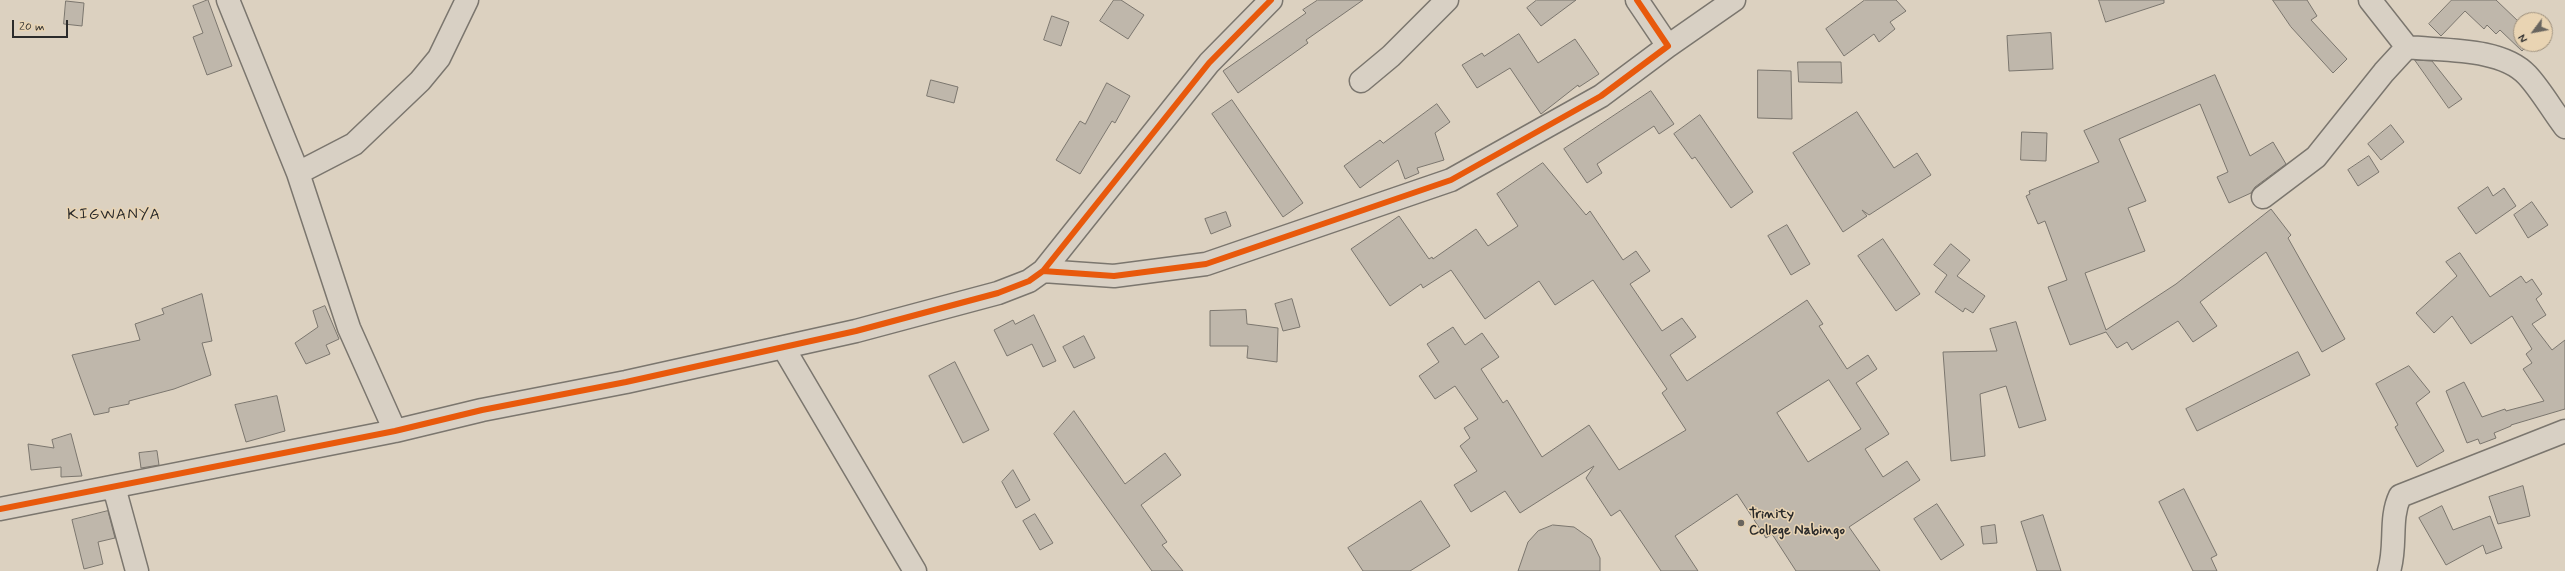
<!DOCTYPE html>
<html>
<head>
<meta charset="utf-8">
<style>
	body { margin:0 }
	#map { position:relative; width:2565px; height:571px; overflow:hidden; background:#dcd1c0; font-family:Mynerve,sans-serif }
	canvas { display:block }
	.north { position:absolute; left:2513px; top:12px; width:40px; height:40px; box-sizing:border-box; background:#e9d4b3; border:1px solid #9d907d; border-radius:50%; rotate:238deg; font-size:11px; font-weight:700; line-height:16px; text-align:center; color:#2b2b2b }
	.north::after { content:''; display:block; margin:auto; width:14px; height:18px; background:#69655f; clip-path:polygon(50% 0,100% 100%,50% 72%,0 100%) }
	.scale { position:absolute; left:12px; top:20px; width:56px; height:18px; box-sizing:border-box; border:2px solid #2b2b2b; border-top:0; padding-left:5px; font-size:12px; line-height:14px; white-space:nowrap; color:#2b2b2b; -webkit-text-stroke:3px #e9d4b3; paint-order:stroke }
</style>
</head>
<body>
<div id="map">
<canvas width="2565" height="571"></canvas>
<div class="north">N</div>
<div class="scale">20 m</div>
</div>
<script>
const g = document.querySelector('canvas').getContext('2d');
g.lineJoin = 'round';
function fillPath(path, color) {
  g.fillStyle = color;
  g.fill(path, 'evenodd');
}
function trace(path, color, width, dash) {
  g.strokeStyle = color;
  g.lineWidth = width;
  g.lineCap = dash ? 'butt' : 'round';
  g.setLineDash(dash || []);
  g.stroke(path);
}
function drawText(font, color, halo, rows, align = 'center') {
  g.font = font + ' Mynerve,sans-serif';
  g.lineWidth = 3;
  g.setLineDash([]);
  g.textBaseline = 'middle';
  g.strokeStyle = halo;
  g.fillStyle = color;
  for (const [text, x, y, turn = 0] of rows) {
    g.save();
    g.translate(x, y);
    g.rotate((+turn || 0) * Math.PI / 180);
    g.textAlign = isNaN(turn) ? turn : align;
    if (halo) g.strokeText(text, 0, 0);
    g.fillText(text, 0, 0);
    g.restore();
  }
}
const building = new Path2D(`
	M 208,0 L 232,66 L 207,75 L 193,37 L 203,33 L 193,6 Z
	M 1114,0 L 1121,0 L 1144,15 L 1128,39 L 1100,21 Z
	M 1318,0 L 1363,0 L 1306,40 L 1308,43 L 1238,93 L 1223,71 L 1306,13 L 1303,10 Z
	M 1537,0 L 1576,0 L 1541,26 L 1527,8 Z
	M 1865,0 L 1896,0 L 1906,11 L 1890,22 L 1895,29 L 1879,42 L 1874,34 L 1844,56 L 1826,29 Z
	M 2099,0 L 2164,0 L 2164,3 L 2106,22 Z
	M 2273,0 L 2307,0 L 2317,16 L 2311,20 L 2347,59 L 2333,73 L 2291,27 Z
	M 2452,0 L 2496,0 L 2519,22 L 2521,20 L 2521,44 L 2529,44 L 2522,51 L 2500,30 L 2496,34 L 2487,25 L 2484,29 L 2465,11 L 2441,36 L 2429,24 Z
	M 66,1 L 84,3 L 82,26 L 64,24 Z
	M 1052,16 L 1069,22 L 1061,46 L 1044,40 Z
	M 2051,33 L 2053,69 L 2009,71 L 2007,36 Z
	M 1519,34 L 1538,63 L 1575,39 L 1599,74 L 1579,87 L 1578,85 L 1541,114 L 1510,68 L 1477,88 L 1462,65 L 1482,53 L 1484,56 Z
	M 2415,60 L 2432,61 L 2462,99 L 2449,108 Z
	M 1798,62 L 1841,62 L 1842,83 L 1799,82 Z
	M 1758,70 L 1791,71 L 1792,119 L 1758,118 Z
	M 2215,75 L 2250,156 L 2273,142 L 2286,164 L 2255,187 L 2251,193 L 2229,203 L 2217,177 L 2228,172 L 2200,104 L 2119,139 L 2146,201 L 2128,208 L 2145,251 L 2085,273 L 2106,330 L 2176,284 L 2271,209 L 2291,235 L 2288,238 L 2345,339 L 2322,352 L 2266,252 L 2200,302 L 2217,326 L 2193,342 L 2178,321 L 2132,350 L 2127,342 L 2117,348 L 2106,332 L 2070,345 L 2048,287 L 2067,280 L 2045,221 L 2038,224 L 2026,196 L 2030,194 L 2029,191 L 2099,162 L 2084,131 Z
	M 931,80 L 958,87 L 954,103 L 927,96 Z
	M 1107,83 L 1130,96 L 1115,123 L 1112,121 L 1080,174 L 1056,160 L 1080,121 L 1085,124 Z
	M 1651,91 L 1674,124 L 1659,134 L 1654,126 L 1597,164 L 1602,173 L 1587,183 L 1564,149 Z
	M 1232,100 L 1303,203 L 1283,217 L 1212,114 Z
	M 1437,104 L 1450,122 L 1435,133 L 1444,160 L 1417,168 L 1419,173 L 1405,179 L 1398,160 L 1360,188 L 1344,166 L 1380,140 L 1383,143 Z
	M 1857,112 L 1894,168 L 1917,153 L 1931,175 L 1869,215 L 1862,210 L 1867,216 L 1843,232 L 1793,153 Z
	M 1700,115 L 1753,192 L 1731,208 L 1695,157 L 1692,159 L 1674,134 Z
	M 2391,125 L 2404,142 L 2381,160 L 2368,144 Z
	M 2022,132 L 2047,133 L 2046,161 L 2021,160 Z
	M 2369,156 L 2379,172 L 2358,186 L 2348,170 Z
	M 1543,163 L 1586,215 L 1590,211 L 1623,260 L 1636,251 L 1650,271 L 1630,284 L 1662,331 L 1682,318 L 1696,337 L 1670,355 L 1687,381 L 1807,300 L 1823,324 L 1819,326 L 1847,369 L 1868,355 L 1877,369 L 1856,383 L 1889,434 L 1865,449 L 1883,477 L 1907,461 L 1920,480 L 1849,527 L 1880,571 L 1796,571 L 1772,534 L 1766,538 L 1737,494 L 1675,536 L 1698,571 L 1661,571 L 1620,510 L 1611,516 L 1586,478 L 1594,466 L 1520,513 L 1505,491 L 1471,512 L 1454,485 L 1477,471 L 1460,446 L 1470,438 L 1464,428 L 1478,419 L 1455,386 L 1435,399 L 1419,376 L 1439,362 L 1427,344 L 1453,327 L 1465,345 L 1482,333 L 1499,357 L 1481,369 L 1503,403 L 1507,400 L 1542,457 L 1589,425 L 1619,470 L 1686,430 L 1662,393 L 1667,389 L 1593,280 L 1555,305 L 1539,281 L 1485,319 L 1451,270 L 1423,288 L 1421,284 L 1390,306 L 1351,249 L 1399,216 L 1429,259 L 1432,257 L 1433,259 L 1476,229 L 1488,246 L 1518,226 L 1497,194 ZM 1829,380 L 1861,429 L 1808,462 L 1777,413 Z
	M 2488,187 L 2493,196 L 2504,188 L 2516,206 L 2476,234 L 2458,208 Z
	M 2532,202 L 2548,225 L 2528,238 L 2514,215 Z
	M 1226,212 L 1231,226 L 1211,234 L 1205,219 Z
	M 1787,225 L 1810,264 L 1791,275 L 1768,236 Z
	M 1883,239 L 1920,294 L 1896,311 L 1858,256 Z
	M 1951,244 L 1970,260 L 1957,276 L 1985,296 L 1973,313 L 1965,308 L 1963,312 L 1935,292 L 1947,275 L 1934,265 Z
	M 2460,253 L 2490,297 L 2521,276 L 2526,283 L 2532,279 L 2542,294 L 2536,299 L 2546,315 L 2532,324 L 2552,350 L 2565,340 L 2565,409 L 2511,425 L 2511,426 L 2494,433 L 2496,438 L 2480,444 L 2478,439 L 2467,443 L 2446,391 L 2464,382 L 2482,417 L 2505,409 L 2506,411 L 2544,401 L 2523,369 L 2532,363 L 2526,354 L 2532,349 L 2512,316 L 2471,344 L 2452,316 L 2434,333 L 2416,313 L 2457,276 L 2446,262 Z
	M 202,294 L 212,341 L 202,343 L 211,375 L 174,389 L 129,401 L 129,404 L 109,408 L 109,412 L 94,415 L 72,355 L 140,340 L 135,324 L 164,314 L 162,309 Z
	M 1292,299 L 1300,327 L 1283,331 L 1275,304 Z
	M 325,306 L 339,339 L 326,345 L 330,354 L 306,364 L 295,343 L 318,327 L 313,311 Z
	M 1246,310 L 1247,324 L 1278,328 L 1277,362 L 1247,358 L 1248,346 L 1210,346 L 1210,311 Z
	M 1034,315 L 1056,361 L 1043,367 L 1032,344 L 1007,356 L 994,330 L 1013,320 L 1015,324 Z
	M 2016,322 L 2046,420 L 2019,428 L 2006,386 L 1980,394 L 1985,456 L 1951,461 L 1943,352 L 1997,351 L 1990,329 Z
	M 1084,336 L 1095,358 L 1074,368 L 1063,347 Z
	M 2298,352 L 2310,375 L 2197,431 L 2186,409 Z
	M 955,362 L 989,430 L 963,443 L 929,376 Z
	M 2409,366 L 2430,392 L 2416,403 L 2444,451 L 2417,467 L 2395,427 L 2398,425 L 2376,384 Z
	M 277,396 L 285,431 L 246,442 L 235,405 Z
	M 1074,411 L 1125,484 L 1165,453 L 1181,475 L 1141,505 L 1167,542 L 1162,545 L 1183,571 L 1152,571 L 1054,434 Z
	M 71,434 L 82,476 L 61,477 L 61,467 L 31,470 L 28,444 L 54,448 L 52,440 Z
	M 157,451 L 159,465 L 141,468 L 139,453 Z
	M 1013,470 L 1030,500 L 1016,508 L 1002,482 Z
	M 2523,486 L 2530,516 L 2498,524 L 2489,497 Z
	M 2184,489 L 2217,555 L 2211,558 L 2217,571 L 2193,571 L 2159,502 Z
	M 1421,501 L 1450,546 L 1410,571 L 1363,571 L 1348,548 Z
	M 1937,504 L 1964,545 L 1941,560 L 1914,519 Z
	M 2442,506 L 2453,530 L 2490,516 L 2502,548 L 2486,554 L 2483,545 L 2446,565 L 2419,518 Z
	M 108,511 L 115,538 L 98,542 L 103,564 L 84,569 L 72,520 Z
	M 1035,514 L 1053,543 L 1040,550 L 1023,521 Z
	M 2043,515 L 2061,571 L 2037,571 L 2021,522 Z
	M 1553,525 L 1574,527 L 1591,539 L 1600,558 L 1600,571 L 1518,571 L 1528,542 L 1538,531 Z
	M 1995,525 L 1997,543 L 1983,544 L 1981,527 Z`);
const minor = new Path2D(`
	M 228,0 L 298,173 L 349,328 L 395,431
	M 2370,0 L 2407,47 C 2442,51 2501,47 2527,75 C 2541,90 2552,110 2565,127
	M 1668,46 L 1734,0
	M 1361,81 L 1391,56 L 1447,0
	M 298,173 L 354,144 L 420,81 L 439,58 L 467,0
	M 2263,197 L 2316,157 L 2384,72 L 2407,47
	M 1043,271 L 1114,276 L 1206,264 L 1451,180 L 1601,96 L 1668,46 L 1637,0
	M 783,347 L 915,571
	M 114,487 L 137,571
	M 0,509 L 395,431 L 482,410 L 626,382 L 856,331 L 998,293 L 1029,281 L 1043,271 L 1209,63 L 1271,0
	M 2389,571 C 2397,546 2389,519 2400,496 L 2565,431`);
const cycleway = new Path2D(`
	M 1043,271 L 1114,276 L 1206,264 L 1451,180 L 1601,96 L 1668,46 L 1637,0
	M 0,509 L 395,431 L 482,410 L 626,382 L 856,331 L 998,293 L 1029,281 L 1043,271 L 1209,63 L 1271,0`);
const markers = [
	[1741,523,4,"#69655f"]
];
const poiNames = [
	["Trinity",1749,515],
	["College Nabingo",1749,531]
];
const quarterNames = [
	["KIGWANYA",114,216]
];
fillPath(building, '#bfb7ab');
trace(building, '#7b766e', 1);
trace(minor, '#7b766e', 25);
trace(minor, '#d8d0c4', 22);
trace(cycleway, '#e8590c', 6);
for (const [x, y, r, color] of markers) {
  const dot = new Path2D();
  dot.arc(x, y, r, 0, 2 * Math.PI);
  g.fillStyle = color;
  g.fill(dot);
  trace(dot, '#e9d4b3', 1.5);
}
drawText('bold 14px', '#2b2b2b', '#e9d4b3', poiNames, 'left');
g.letterSpacing = '1px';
drawText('16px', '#2b2b2b', '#e9d4b3', quarterNames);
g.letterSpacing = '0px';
</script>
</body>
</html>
